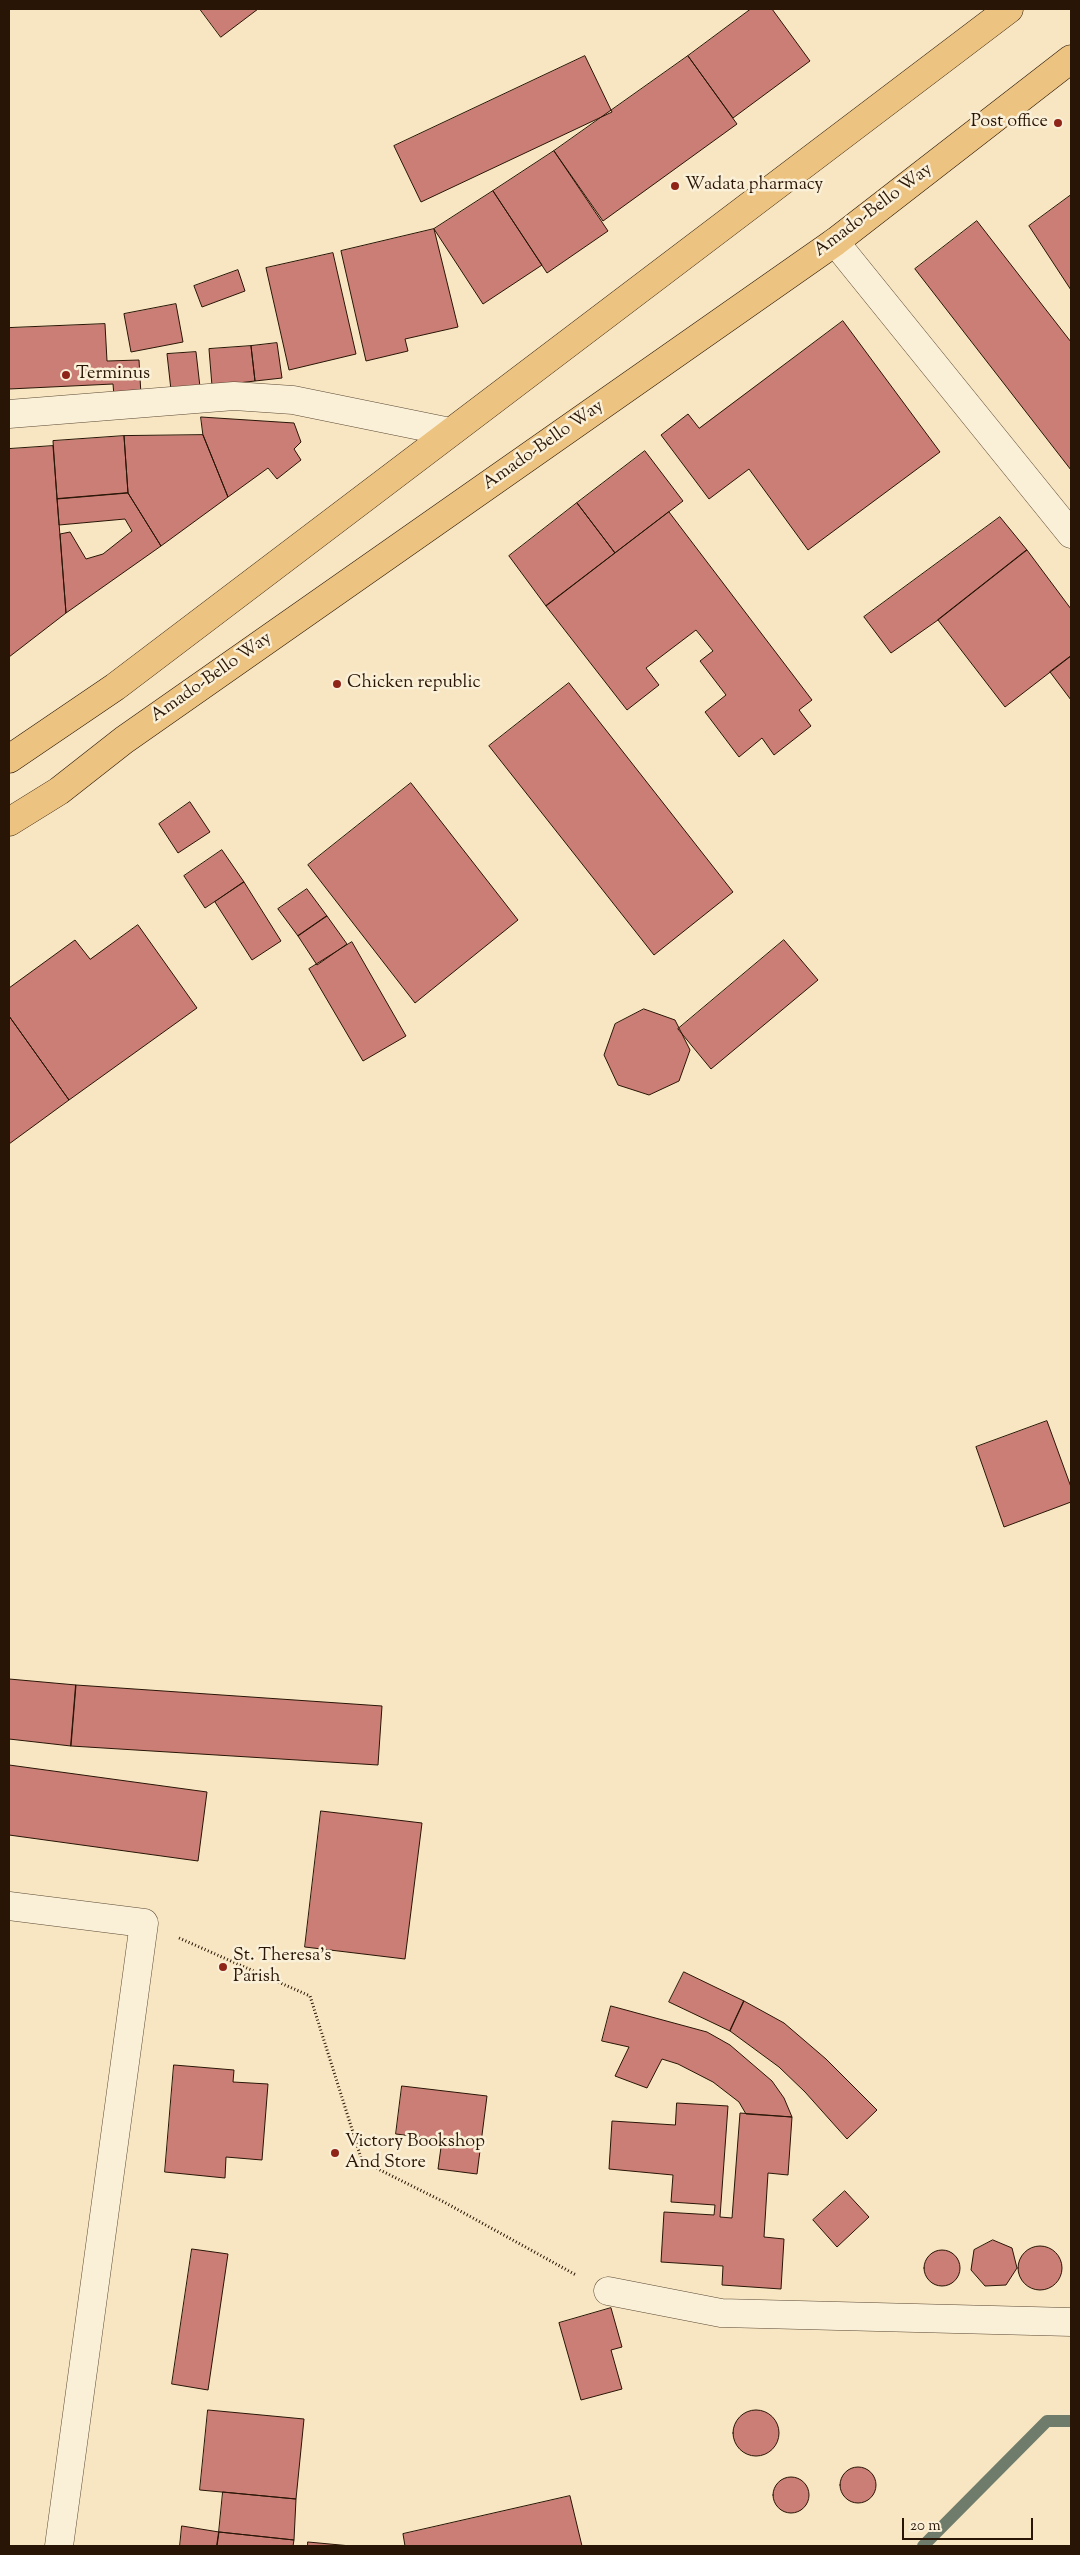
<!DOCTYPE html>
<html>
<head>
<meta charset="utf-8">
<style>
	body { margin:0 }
	#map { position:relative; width:1080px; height:2555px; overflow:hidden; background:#f7e6c1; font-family:"Sorts Mill Goudy",serif }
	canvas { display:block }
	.frame { position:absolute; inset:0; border:10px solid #291506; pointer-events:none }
	.scale { position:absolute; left:902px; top:2518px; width:131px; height:22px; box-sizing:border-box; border:2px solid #291506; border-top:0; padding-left:6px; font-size:15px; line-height:18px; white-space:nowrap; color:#291506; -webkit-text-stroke:4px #faefd7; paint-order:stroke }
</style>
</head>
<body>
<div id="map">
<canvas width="1080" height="2555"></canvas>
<div class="frame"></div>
<div class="scale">20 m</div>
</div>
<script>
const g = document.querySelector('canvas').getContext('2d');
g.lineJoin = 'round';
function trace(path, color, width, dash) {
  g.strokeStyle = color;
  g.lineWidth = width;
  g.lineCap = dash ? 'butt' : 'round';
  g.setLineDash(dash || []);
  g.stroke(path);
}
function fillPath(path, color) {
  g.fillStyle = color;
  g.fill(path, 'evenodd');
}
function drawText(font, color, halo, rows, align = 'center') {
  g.font = font + ' "Sorts Mill Goudy",serif';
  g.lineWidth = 5;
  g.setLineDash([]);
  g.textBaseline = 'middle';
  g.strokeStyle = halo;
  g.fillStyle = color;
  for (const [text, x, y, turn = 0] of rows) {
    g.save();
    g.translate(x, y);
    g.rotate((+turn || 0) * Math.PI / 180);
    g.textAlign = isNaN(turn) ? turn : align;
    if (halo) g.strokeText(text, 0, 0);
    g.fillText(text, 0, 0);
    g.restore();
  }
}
const stream = new Path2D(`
	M 923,2546 L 1047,2421 L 1071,2421`);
const building = new Path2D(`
	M 200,9 L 258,9 L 221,37 Z
	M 751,9 L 772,9 L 810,61 L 733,118 L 688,56 Z
	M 585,56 L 612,112 L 421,202 L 394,146 Z
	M 688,56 L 737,124 L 603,221 L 554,151 Z
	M 554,151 L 608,231 L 547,273 L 493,191 Z
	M 493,191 L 542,265 L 483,304 L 434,229 Z
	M 1071,195 L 1071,290 L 1029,226 Z
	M 977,221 L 1071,342 L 1071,470 L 915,269 Z
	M 434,229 L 458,327 L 405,339 L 408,351 L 366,361 L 341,251 Z
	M 333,253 L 356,354 L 289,370 L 266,268 Z
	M 238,270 L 245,291 L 202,307 L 194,286 Z
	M 176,304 L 183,342 L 131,352 L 124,314 Z
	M 843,321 L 940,452 L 808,550 L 749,469 L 709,499 L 661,435 L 688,414 L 699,428 Z
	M 105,324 L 107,361 L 139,360 L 141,395 L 114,396 L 113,384 L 9,389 L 9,328 Z
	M 277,343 L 282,378 L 255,381 L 251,346 Z
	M 251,346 L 255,381 L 212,386 L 209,349 Z
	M 196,352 L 200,387 L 171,390 L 167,354 Z
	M 201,417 L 294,423 L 301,442 L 294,449 L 301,460 L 277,479 L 268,468 L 228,497 L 203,435 Z
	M 203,435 L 228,497 L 161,546 L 128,493 L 124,436 Z
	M 124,436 L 128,493 L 57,499 L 53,441 Z
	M 53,446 L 66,613 L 9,657 L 9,449 Z
	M 645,451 L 683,501 L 615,553 L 577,503 Z
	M 128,493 L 161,546 L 66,613 L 60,534 L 70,532 L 86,559 L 103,554 L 132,531 L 125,519 L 59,525 L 57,499 Z
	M 577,503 L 615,553 L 546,606 L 509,556 Z
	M 669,512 L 812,700 L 799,710 L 811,726 L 774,755 L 762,738 L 739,757 L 705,712 L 726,695 L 700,661 L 713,651 L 696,630 L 646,668 L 659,685 L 627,710 L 546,606 Z
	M 1000,517 L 1027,550 L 938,620 L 891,653 L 864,617 Z
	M 1027,550 L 1071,609 L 1071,656 L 1005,707 L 938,620 Z
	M 1071,656 L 1071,700 L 1050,672 Z
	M 569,683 L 733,892 L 654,955 L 489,746 Z
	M 411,783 L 518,920 L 415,1003 L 308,865 Z
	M 190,802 L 210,832 L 178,853 L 159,824 Z
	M 222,850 L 244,882 L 205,908 L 184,876 Z
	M 244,882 L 281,941 L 252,960 L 215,902 Z
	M 307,889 L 327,916 L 298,936 L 278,909 Z
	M 327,916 L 347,944 L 317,965 L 298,936 Z
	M 138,925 L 197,1008 L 69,1100 L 9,1016 L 9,988 L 75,940 L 90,959 Z
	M 784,940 L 818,980 L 711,1069 L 678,1029 Z
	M 352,942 L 406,1036 L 363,1061 L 309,969 Z
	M 644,1009 L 675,1020 L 690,1050 L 679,1081 L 649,1095 L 618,1085 L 604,1055 L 615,1024 Z
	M 9,1016 L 69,1100 L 9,1144 Z
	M 1047,1421 L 1071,1487 L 1071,1502 L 1004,1527 L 976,1447 Z
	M 9,1679 L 76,1685 L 71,1746 L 9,1739 Z
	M 76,1685 L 382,1706 L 378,1765 L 71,1746 Z
	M 9,1765 L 207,1792 L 198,1861 L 9,1835 Z
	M 321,1811 L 422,1823 L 405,1959 L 305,1947 Z
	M 684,1972 L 744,2001 L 730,2031 L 669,2002 Z
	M 744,2001 L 784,2023 L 826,2059 L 877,2110 L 847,2139 L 805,2092 L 779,2067 L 730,2031 Z
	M 611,2006 L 707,2032 L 730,2045 L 772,2081 L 784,2098 L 792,2117 L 746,2114 L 739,2102 L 713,2082 L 678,2064 L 662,2059 L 647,2088 L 615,2076 L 629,2047 L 602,2041 Z
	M 174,2065 L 234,2070 L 233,2082 L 268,2084 L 262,2160 L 226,2157 L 225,2178 L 165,2172 Z
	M 402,2086 L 487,2096 L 477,2174 L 438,2169 L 442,2140 L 396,2134 Z
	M 677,2103 L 728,2106 L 720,2217 L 732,2218 L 740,2113 L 792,2117 L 788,2175 L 768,2173 L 764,2237 L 784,2239 L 781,2289 L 722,2285 L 723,2266 L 661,2262 L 664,2212 L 714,2215 L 715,2205 L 671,2202 L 673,2175 L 609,2169 L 612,2121 L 675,2125 Z
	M 845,2191 L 869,2217 L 837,2247 L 813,2220 Z
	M 993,2240 L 1012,2248 L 1017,2268 L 1006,2285 L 985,2286 L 971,2270 L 974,2250 Z
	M1018 2268a22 22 0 1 1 44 0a22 22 0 1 1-44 0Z
	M 192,2249 L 228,2254 L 208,2390 L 172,2384 Z
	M924 2268a18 18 0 1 1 36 0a18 18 0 1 1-36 0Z
	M 611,2308 L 622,2347 L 611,2350 L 622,2389 L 581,2400 L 559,2323 Z
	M733 2433a23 23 0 1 1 46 0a23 23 0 1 1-46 0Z
	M 208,2410 L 304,2419 L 296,2499 L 200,2490 Z
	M840 2485a18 18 0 1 1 36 0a18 18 0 1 1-36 0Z
	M773 2495a18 18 0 1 1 36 0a18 18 0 1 1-36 0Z
	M 223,2492 L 296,2499 L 294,2540 L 219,2532 Z
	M 570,2496 L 582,2546 L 405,2546 L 403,2534 Z
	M 182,2526 L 219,2532 L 217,2546 L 180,2546 Z
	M 219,2532 L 294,2540 L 293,2546 L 217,2546 Z
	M 308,2542 L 351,2546 L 308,2546 Z`);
const path = new Path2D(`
	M 179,1938 L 310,1996 L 362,2161 L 444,2202 L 576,2275`);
const minor = new Path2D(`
	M 835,242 L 1071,534
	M 9,414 L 234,396 L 293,400 L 450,432
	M 9,1906 L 144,1923 L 59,2546
	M 608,2291 L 721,2313 L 1071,2322`);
const primary = new Path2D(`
	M 9,759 L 115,687 L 1009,9
	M 9,822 L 59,791 L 124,740 L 835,242 L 1071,59`);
const markers = [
	[1058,123,5,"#8f2418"],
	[675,186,5,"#8f2418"],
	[66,375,5,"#8f2418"],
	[337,684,5,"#8f2418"],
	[223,1967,5,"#8f2418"],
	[335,2153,5,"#8f2418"]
];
const poiNames = [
	["Post office",1048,123,"right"],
	["Wadata pharmacy",685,186],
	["Terminus",76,375],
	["Chicken republic",347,684],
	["St. Theresa's",233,1957],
	["Parish",233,1978],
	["Victory Bookshop",345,2143],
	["And Store",345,2164]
];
const streetNames = [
	["Amado-Bello Way",874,211,-37],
	["Amado-Bello Way",544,446,-35],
	["Amado-Bello Way",212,678,-35]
];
trace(stream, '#6f7c6b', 12);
fillPath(building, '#cb7e75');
trace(building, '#291506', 1);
trace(minor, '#5c4935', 29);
trace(primary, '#291506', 29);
trace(path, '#291506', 3, [1, 2.5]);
trace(minor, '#faefd7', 28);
trace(primary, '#ecc380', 28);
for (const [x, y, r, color] of markers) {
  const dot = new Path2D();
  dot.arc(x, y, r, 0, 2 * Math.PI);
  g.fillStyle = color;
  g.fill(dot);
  trace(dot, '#faefd7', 2);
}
drawText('18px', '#291506', '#faefd7', poiNames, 'left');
drawText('18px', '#291506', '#faefd7', streetNames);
</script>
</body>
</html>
